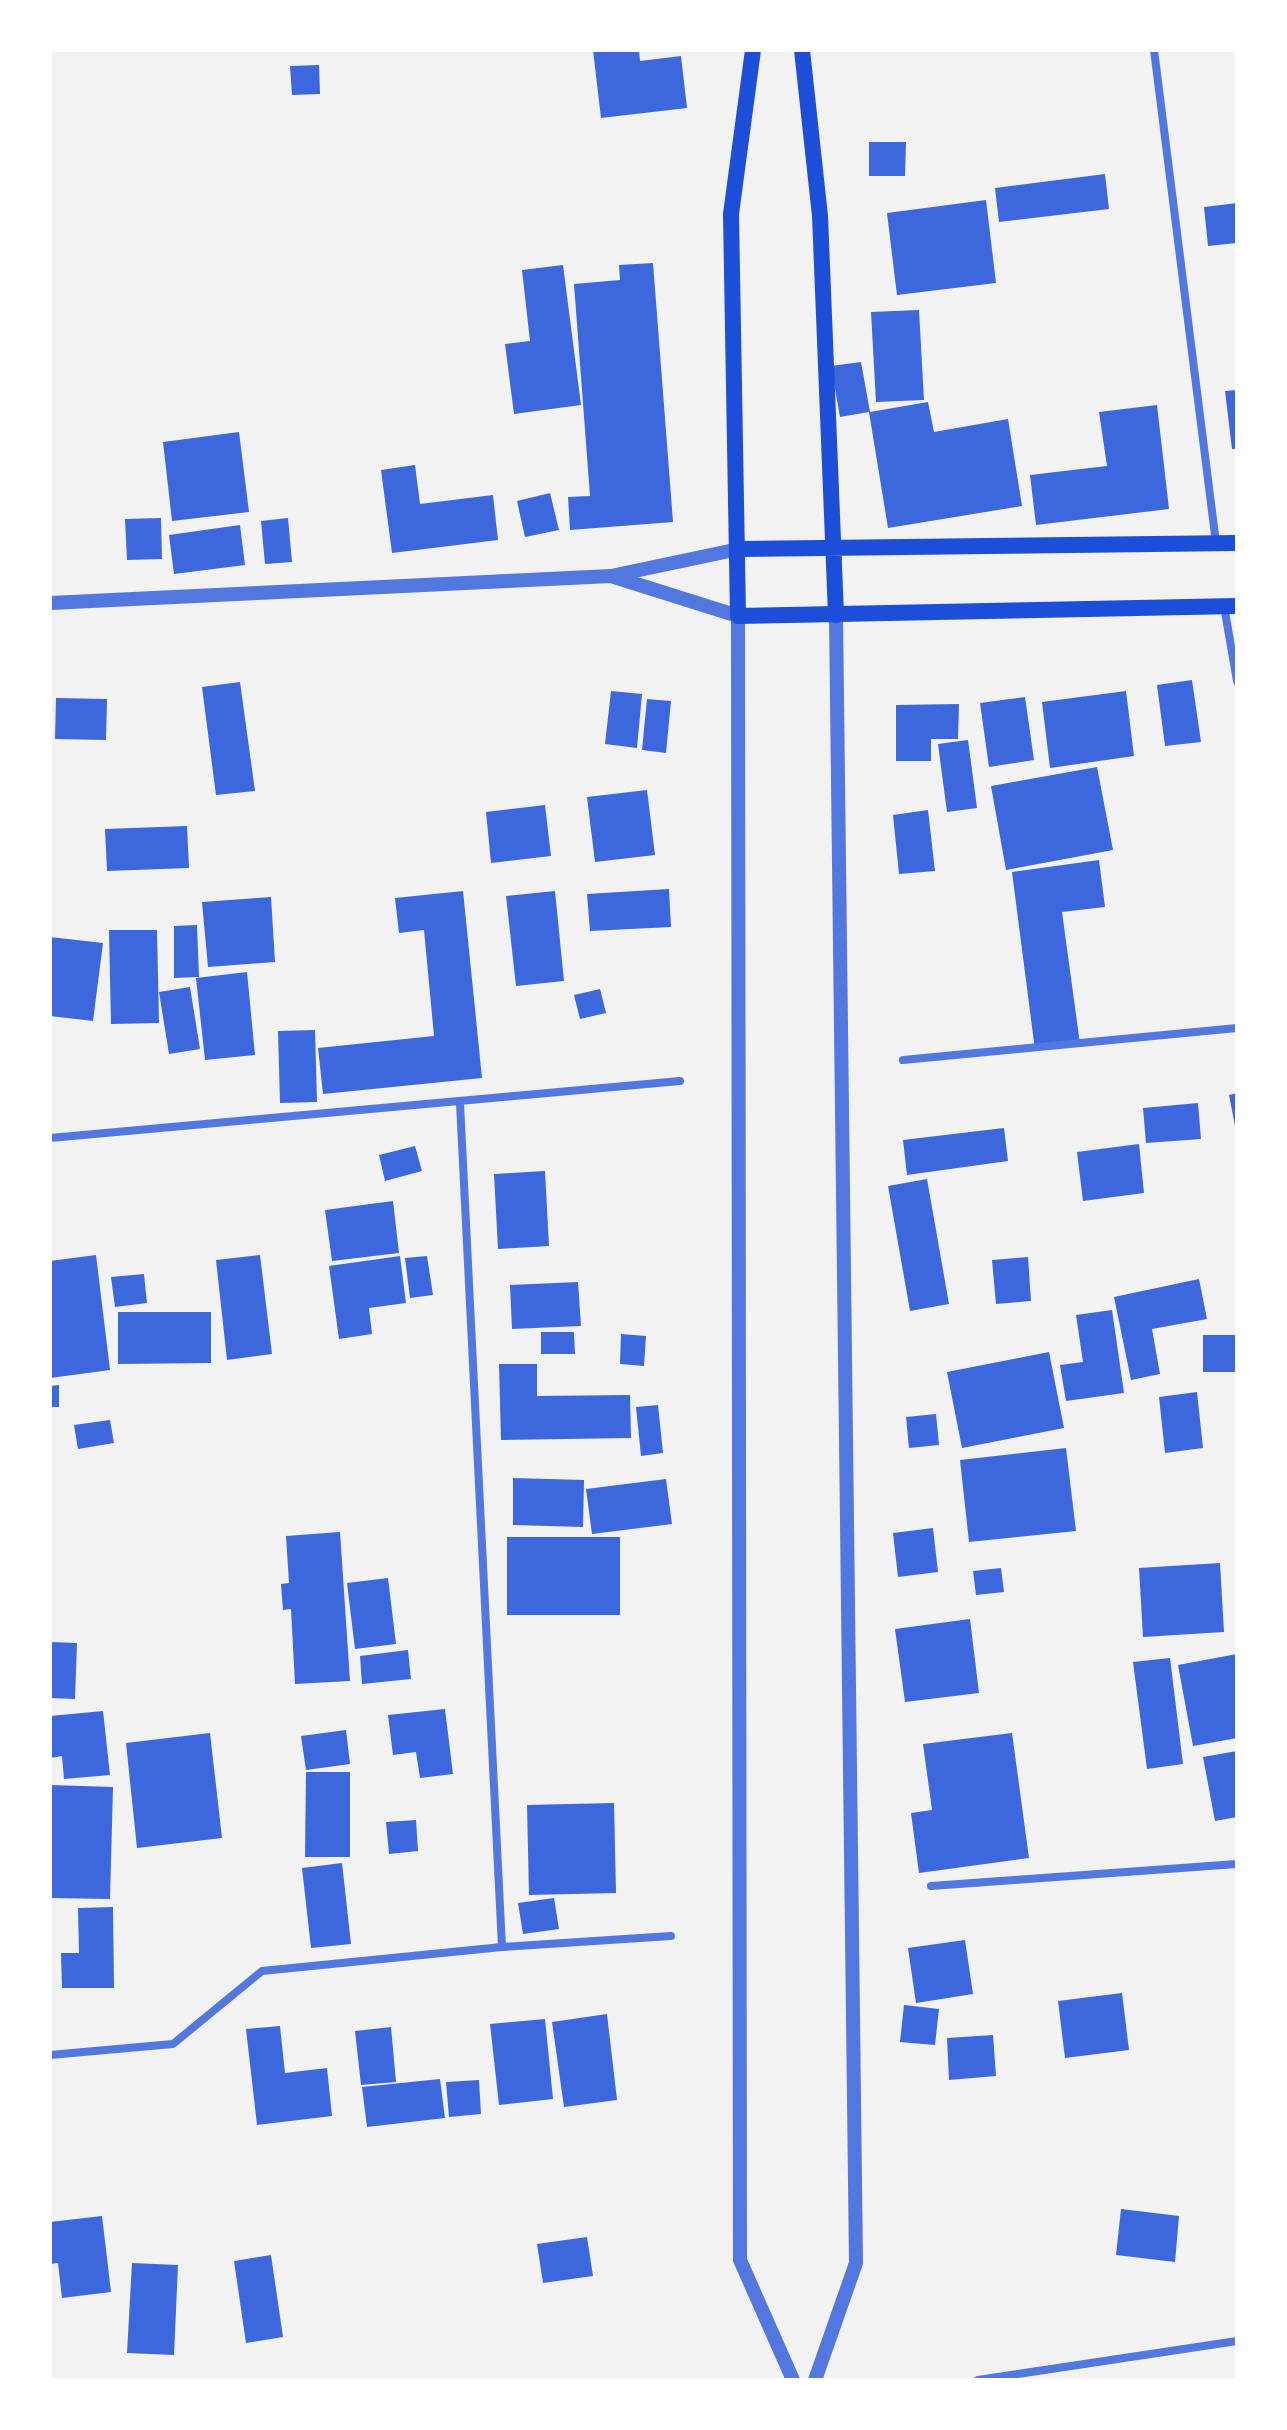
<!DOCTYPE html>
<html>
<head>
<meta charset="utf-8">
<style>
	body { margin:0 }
	#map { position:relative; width:1287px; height:2430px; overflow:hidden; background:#f2f2f2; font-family:Bitter,serif }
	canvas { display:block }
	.frame { position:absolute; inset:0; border:52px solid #fff; pointer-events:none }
</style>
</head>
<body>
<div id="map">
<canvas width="1287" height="2430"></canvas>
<div class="frame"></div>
</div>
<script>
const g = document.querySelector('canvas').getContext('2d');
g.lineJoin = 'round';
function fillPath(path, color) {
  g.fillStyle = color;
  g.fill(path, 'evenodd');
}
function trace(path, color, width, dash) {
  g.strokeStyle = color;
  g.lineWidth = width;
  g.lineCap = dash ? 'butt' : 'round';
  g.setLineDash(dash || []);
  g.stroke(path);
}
const building = new Path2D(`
	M 593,50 L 639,50 L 640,61 L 681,56 L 687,108 L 601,118 Z
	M 319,65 L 320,94 L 292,95 L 290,66 Z
	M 869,142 L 906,142 L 905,176 L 869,176 Z
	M 1105,174 L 1109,209 L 999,222 L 995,188 Z
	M 986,200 L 996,283 L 897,295 L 887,213 Z
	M 1237,203 L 1237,243 L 1208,246 L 1204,207 Z
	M 653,263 L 673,522 L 570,530 L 568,497 L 590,496 L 574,284 L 620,280 L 619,265 Z
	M 563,265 L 581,405 L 514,414 L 505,344 L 530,341 L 522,270 Z
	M 919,310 L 924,400 L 876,402 L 871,312 Z
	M 861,362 L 870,412 L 928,402 L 934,432 L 1008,419 L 1022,506 L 888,528 L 869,412 L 840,417 L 831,366 Z
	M 1237,390 L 1237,449 L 1232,449 L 1225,391 Z
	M 1157,405 L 1169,509 L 1036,525 L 1030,475 L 1107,466 L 1099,412 Z
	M 239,432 L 249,512 L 172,521 L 163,442 Z
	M 415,465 L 420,504 L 493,495 L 498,540 L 392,553 L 381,470 Z
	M 550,493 L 559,530 L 525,537 L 517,501 Z
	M 161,518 L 162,559 L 127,560 L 125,519 Z
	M 288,518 L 292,562 L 265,564 L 261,521 Z
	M 240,525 L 245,565 L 174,574 L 169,535 Z
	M 1192,680 L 1201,742 L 1165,746 L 1157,685 Z
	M 240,682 L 255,791 L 216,795 L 202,687 Z
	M 611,691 L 642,694 L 637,748 L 605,744 Z
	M 1126,691 L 1134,756 L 1050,768 L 1042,702 Z
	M 1025,697 L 1034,760 L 989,767 L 980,703 Z
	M 56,698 L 107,699 L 106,740 L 55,739 Z
	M 647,699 L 671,701 L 666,753 L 642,750 Z
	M 959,704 L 958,739 L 931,739 L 931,761 L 896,761 L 896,705 Z
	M 968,740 L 977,808 L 947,812 L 938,744 Z
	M 1097,767 L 1113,850 L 1006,870 L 991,786 Z
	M 647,790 L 655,855 L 595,862 L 587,797 Z
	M 545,805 L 551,856 L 491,863 L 486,812 Z
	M 928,810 L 935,871 L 899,874 L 893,815 Z
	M 187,826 L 189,868 L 107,871 L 105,829 Z
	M 1099,860 L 1105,907 L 1062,912 L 1080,1044 L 1035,1050 L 1012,872 Z
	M 669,889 L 671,927 L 590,931 L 587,894 Z
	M 463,891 L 482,1078 L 323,1094 L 318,1048 L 434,1036 L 424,930 L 399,933 L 395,898 Z
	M 555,891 L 564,981 L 516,986 L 506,896 Z
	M 271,897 L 275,962 L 208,967 L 202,902 Z
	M 197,925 L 199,977 L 174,978 L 174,926 Z
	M 109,930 L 157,930 L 159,1023 L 111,1024 Z
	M 50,937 L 103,943 L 93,1021 L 50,1016 Z
	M 247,972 L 255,1055 L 205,1060 L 196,978 Z
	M 190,987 L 200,1049 L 169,1054 L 159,992 Z
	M 600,989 L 606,1013 L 580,1019 L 574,995 Z
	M 315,1030 L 317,1102 L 280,1103 L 278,1031 Z
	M 1237,1093 L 1237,1131 L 1236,1131 L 1229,1095 Z
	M 1198,1103 L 1201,1139 L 1146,1143 L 1143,1108 Z
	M 1004,1128 L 1008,1161 L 907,1175 L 903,1140 Z
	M 1139,1144 L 1144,1193 L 1083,1201 L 1077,1152 Z
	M 415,1146 L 422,1171 L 385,1181 L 379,1155 Z
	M 545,1171 L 549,1246 L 498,1249 L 494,1174 Z
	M 927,1179 L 949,1304 L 910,1311 L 888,1186 Z
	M 393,1201 L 399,1253 L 332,1261 L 325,1210 Z
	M 96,1255 L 110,1370 L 50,1378 L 50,1261 Z
	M 260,1255 L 272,1354 L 227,1360 L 216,1260 Z
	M 400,1256 L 406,1303 L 369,1308 L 372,1334 L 339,1339 L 329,1266 Z
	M 427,1256 L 433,1295 L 410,1298 L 405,1258 Z
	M 1028,1257 L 1031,1301 L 996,1304 L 992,1260 Z
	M 144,1274 L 147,1303 L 115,1307 L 111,1277 Z
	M 1199,1279 L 1207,1319 L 1152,1329 L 1160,1374 L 1131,1380 L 1114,1297 Z
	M 578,1282 L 581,1326 L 512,1329 L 510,1285 Z
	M 1112,1310 L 1124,1393 L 1066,1401 L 1060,1365 L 1083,1362 L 1076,1315 Z
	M 118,1312 L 211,1312 L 211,1363 L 118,1364 Z
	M 541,1332 L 574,1332 L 575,1354 L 541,1354 Z
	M 621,1334 L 646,1336 L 644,1366 L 620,1364 Z
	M 1203,1335 L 1237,1335 L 1237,1372 L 1203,1372 Z
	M 1049,1352 L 1064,1428 L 962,1448 L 947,1372 Z
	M 499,1364 L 537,1364 L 537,1396 L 630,1395 L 631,1438 L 501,1440 Z
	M 59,1385 L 59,1407 L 50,1407 L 50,1386 Z
	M 1197,1392 L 1203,1448 L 1165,1453 L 1159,1397 Z
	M 658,1405 L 663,1453 L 641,1456 L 636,1407 Z
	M 936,1414 L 939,1445 L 909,1448 L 906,1417 Z
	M 110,1420 L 114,1443 L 78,1449 L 74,1425 Z
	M 1066,1448 L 1076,1531 L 969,1542 L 960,1460 Z
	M 513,1478 L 584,1480 L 583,1527 L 513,1525 Z
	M 666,1479 L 672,1524 L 592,1534 L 586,1489 Z
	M 933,1528 L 938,1572 L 898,1577 L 893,1533 Z
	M 340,1532 L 350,1681 L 295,1684 L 291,1609 L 283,1610 L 281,1584 L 289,1583 L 286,1536 Z
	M 507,1537 L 620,1537 L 620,1615 L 507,1615 Z
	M 1220,1563 L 1224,1632 L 1143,1637 L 1139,1568 Z
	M 1001,1568 L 1004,1592 L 976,1595 L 973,1571 Z
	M 388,1578 L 396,1644 L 355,1649 L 347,1583 Z
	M 970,1619 L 979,1693 L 905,1702 L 895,1629 Z
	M 50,1642 L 77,1643 L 75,1699 L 50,1698 Z
	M 408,1650 L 411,1679 L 362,1684 L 360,1656 Z
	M 1237,1654 L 1237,1738 L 1193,1746 L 1178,1665 Z
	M 1170,1658 L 1183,1764 L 1147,1769 L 1133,1662 Z
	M 445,1709 L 453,1774 L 420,1778 L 416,1752 L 393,1755 L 388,1715 Z
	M 103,1711 L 110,1775 L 64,1779 L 62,1756 L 50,1758 L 50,1716 Z
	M 346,1730 L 350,1764 L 306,1770 L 301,1736 Z
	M 210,1733 L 222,1838 L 137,1848 L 126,1743 Z
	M 1012,1733 L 1029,1858 L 919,1873 L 911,1813 L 932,1810 L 923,1744 Z
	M 1237,1751 L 1237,1817 L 1215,1821 L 1203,1757 Z
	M 306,1772 L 350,1772 L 350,1857 L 305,1857 Z
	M 50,1785 L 113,1787 L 110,1899 L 50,1898 Z
	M 614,1803 L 616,1893 L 529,1895 L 527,1805 Z
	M 416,1820 L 418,1851 L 389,1854 L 386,1822 Z
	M 342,1863 L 351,1944 L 311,1948 L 302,1868 Z
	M 554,1898 L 559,1929 L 523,1934 L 518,1903 Z
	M 113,1907 L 114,1988 L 62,1988 L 61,1953 L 79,1953 L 78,1908 Z
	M 965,1940 L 973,1994 L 916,2003 L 908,1948 Z
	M 1122,1993 L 1129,2050 L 1065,2058 L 1058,2001 Z
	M 904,2005 L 939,2009 L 935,2045 L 900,2042 Z
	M 607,2014 L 617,2100 L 564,2107 L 552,2022 Z
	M 545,2019 L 553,2099 L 499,2105 L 490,2024 Z
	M 280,2026 L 285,2073 L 327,2068 L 332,2116 L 257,2125 L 246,2029 Z
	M 391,2027 L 396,2082 L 361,2085 L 355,2031 Z
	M 993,2035 L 996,2076 L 949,2080 L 947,2038 Z
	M 440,2079 L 445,2118 L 367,2127 L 362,2087 Z
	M 479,2080 L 481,2114 L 449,2117 L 446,2082 Z
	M 1121,2209 L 1179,2216 L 1175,2262 L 1116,2255 Z
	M 102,2216 L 111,2292 L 62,2298 L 58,2263 L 50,2264 L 50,2222 Z
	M 587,2237 L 593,2276 L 543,2283 L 537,2244 Z
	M 271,2255 L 283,2337 L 246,2343 L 234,2261 Z
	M 132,2263 L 178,2265 L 174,2355 L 127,2353 Z`);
const minor = new Path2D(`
	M 1154,50 L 1216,543
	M 1224,606 L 1237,681
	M 903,1060 L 1237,1028
	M 460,1103 L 502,1947
	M 50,1138 L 680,1081
	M 931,1886 L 1237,1864
	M 50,2055 L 173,2044 L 262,1971 L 502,1947 L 671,1936
	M 978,2380 L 1237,2341`);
const tertiary = new Path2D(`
	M 611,576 L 738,616 L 740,2260 L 793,2380
	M 50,603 L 611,576 L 739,549
	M 815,2380 L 856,2263 L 836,615`);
const secondary = new Path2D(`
	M 753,50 L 731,214 L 738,616 L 1237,606
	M 802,50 L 820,216 L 836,615
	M 739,549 L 1237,543`);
fillPath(building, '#3d67dc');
trace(minor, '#5277de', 8);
trace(tertiary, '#5277de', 14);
trace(secondary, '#1d4ed8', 16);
</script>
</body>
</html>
